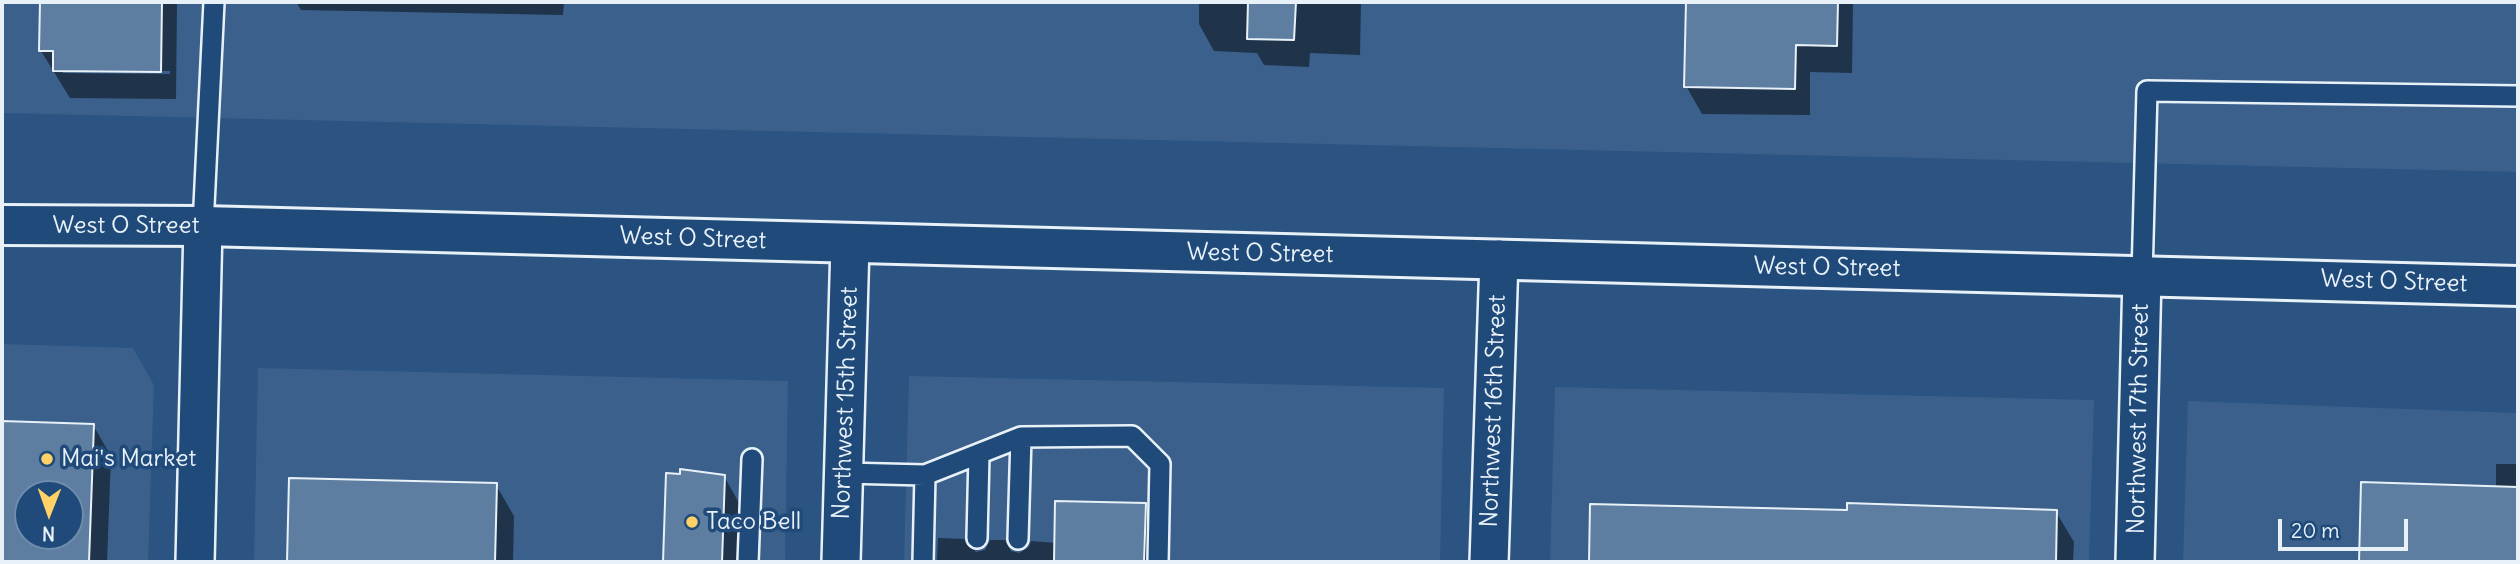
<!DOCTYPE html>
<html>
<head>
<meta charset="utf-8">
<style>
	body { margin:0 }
	#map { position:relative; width:2520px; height:564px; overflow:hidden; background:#2b5482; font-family:Delius,sans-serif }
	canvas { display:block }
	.frame { position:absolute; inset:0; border:4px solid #e8f1f8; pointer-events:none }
	.north { position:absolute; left:14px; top:480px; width:70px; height:70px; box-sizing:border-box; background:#1f4a7a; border:2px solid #6f8dac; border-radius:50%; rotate:181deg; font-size:19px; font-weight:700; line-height:28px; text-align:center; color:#e8f1f8 }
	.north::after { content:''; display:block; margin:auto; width:24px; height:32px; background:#ffd166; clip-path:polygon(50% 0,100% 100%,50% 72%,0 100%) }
	.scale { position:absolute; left:2278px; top:519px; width:130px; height:32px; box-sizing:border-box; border:4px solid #e8f1f8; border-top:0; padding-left:9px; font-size:21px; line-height:24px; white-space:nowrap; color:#e8f1f8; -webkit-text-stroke:5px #1f4a7a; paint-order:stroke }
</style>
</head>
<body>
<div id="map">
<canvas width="2520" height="564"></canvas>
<div class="frame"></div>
<div class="north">N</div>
<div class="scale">20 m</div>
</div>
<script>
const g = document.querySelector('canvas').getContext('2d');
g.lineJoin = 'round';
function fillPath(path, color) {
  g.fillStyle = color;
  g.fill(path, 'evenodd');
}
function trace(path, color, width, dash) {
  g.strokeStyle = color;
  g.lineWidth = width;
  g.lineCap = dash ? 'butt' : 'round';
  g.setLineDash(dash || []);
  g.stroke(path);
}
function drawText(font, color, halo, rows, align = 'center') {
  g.font = font + ' Delius,sans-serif';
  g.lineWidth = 7;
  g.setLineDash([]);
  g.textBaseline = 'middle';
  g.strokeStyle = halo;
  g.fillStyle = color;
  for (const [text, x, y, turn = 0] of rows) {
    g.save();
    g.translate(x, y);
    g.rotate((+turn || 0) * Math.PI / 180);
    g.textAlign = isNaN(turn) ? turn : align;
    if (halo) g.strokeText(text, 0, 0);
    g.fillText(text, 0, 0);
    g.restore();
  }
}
const built = new Path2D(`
	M 2,2 L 2518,2 L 2518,172 L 2,113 Z
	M 2,344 L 133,348 L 154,385 L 148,562 L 2,562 ZM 28,494 L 70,494 L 70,536 L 28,536 Z
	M 258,368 L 788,381 L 785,562 L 254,562 Z
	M 909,376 L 1444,388 L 1440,562 L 904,562 Z
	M 1555,387 L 2094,400 L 2089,562 L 1550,562 Z
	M 2188,401 L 2518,413 L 2518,562 L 2183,562 Z`);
const shadow = new Path2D(`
	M 38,2 L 177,2 L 176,99 L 70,98 L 41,51 L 42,7 ZM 63,70 L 170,71 L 170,74 L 63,73 Z
	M 296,2 L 564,2 L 563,15 L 301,10 Z
	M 1199,2 L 1361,2 L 1360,55 L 1310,53 L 1309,67 L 1264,65 L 1257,53 L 1214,51 L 1199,24 Z
	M 1687,2 L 1853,2 L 1852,73 L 1810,72 L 1810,115 L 1702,114 L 1686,86 Z
	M 2,422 L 93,425 L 111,456 L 107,562 L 2,562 ZM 28,494 L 70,494 L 70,536 L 28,536 Z
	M 2496,464 L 2518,464 L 2518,562 L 2361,562 L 2363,484 L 2496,488 Z
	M 667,475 L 724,476 L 739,503 L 738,556 L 742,562 L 665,562 Z
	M 291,480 L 496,485 L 514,516 L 513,562 L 289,562 Z
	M 1144,504 L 1156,524 L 1155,562 L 937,562 L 938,538 L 964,539 L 976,552 L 985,550 L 990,540 L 1005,540 L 1011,551 L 1019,553 L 1029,547 L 1031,541 L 1056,543 Z
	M 1592,506 L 1848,512 L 2056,512 L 2074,542 L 2073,562 L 1590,562 Z`);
const building = new Path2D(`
	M 40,2 L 162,2 L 161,72 L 53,71 L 53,51 L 39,51 Z
	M 1248,2 L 1296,2 L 1294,40 L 1247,39 Z
	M 1686,2 L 1838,2 L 1837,46 L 1796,45 L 1795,89 L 1684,87 Z
	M 2,421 L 94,424 L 89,562 L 2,562 ZM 28,494 L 70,494 L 70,536 L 28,536 Z
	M 680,469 L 725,475 L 722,562 L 663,562 L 666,473 L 680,474 Z
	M 289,478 L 497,483 L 495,562 L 287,562 Z
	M 2361,482 L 2518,487 L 2518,562 L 2359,562 Z
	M 1055,501 L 1146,503 L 1144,562 L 1054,562 Z
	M 1847,503 L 2057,510 L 2056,562 L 1589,562 L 1590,504 L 1847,510 Z`);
const lane = new Path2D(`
	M 203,226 L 214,2
	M 2142,276 L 2147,91 L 2518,96
	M 1021,437 L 1132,436 L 1160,464 L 1158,562
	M 844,473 L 925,475 L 923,562
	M 925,475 L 1021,437 L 1018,539
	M 977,538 L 979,455
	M 748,562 L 752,459`);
const street = new Path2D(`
	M 195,562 L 203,226
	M 841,562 L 850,244
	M 1489,562 L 1499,259
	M 2135,562 L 2142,276`);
const primary = new Path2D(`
	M 2,225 L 203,226 L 2518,286`);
const markers = [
	[47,459,7,"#ffd166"],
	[692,522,7,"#ffd166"]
];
const streetNames = [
	["West O Street",126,226],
	["West O Street",693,239,2],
	["West O Street",1260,254,1],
	["West O Street",1827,268,1],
	["West O Street",2394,282,2],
	["Northwest 15th Street",846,403,-88],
	["Northwest 16th Street",1494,411,-88],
	["Northwest 17th Street",2139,419,-89]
];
const poiNames = [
	["Mai's Market",61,459],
	["Taco Bell",706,522]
];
fillPath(built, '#3a608b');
fillPath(shadow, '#0007');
fillPath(building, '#5d7da1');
trace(building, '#e8f1f8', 2);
trace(lane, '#e8f1f8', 24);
trace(street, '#e8f1f8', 42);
trace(primary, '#e8f1f8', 44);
trace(lane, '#1f4a7a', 19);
trace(street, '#1f4a7a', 37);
trace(primary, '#1f4a7a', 38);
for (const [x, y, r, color] of markers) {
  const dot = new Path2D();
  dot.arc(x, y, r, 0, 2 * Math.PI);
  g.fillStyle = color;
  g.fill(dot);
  trace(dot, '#1f4a7a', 2.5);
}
drawText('24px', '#e8f1f8', '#1f4a7a', streetNames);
drawText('24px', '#e8f1f8', '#1f4a7a', poiNames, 'left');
</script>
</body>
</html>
